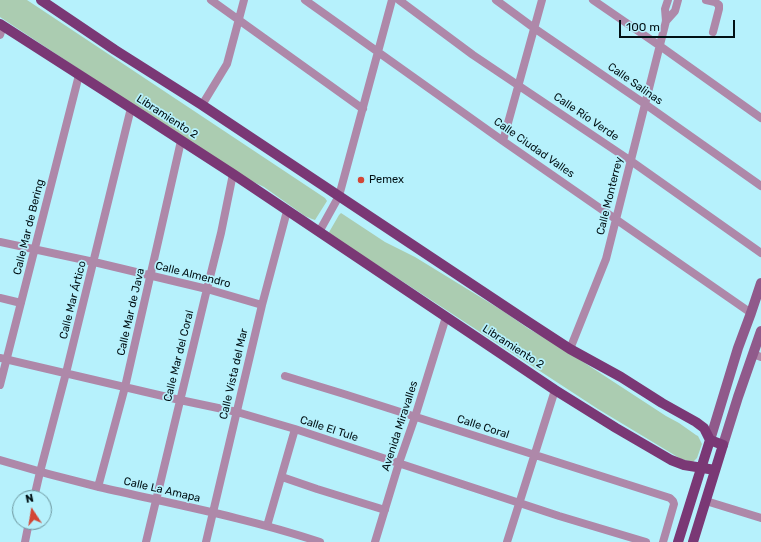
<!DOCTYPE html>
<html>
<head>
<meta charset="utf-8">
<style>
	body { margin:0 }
	#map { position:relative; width:761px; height:542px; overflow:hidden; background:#b6f1fc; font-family:Rubik,sans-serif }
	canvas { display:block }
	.north { position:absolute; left:12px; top:490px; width:40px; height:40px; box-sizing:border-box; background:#b6f1fc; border:1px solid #6d979f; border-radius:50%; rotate:348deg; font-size:11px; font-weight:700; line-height:16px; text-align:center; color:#001014 }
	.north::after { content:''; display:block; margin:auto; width:14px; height:18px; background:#d34635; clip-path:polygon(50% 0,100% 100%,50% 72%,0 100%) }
	.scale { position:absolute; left:619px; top:20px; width:116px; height:18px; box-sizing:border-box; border:2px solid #001014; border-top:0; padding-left:5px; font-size:12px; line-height:14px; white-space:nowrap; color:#001014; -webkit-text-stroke:3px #b6f1fc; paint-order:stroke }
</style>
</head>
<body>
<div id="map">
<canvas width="761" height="542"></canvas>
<div class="north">N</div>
<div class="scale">100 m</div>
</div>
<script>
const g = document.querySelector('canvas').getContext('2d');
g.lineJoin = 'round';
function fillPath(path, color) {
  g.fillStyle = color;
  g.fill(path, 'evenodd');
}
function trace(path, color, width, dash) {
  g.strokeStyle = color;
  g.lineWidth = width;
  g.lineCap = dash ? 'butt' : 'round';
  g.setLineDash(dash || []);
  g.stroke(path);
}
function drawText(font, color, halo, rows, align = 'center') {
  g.font = font + ' Rubik,sans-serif';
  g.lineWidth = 3.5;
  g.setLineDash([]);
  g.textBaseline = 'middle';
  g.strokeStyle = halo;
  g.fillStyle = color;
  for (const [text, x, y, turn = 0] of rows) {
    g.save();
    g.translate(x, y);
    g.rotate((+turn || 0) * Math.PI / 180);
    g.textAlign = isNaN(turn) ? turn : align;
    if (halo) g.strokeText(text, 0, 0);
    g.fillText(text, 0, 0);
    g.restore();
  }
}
const green = new Path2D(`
	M 0,0 L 27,0 L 325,198 L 327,201 L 315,220 L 312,219 L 305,216 L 264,187 L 241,176 L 0,17 Z
	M 341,213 L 385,242 L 415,257 L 503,311 L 529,329 L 551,341 L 666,416 L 679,423 L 696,435 L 698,436 L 702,444 L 697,458 L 693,462 L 681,459 L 598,409 L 385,270 L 328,234 L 339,215 Z`);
const street = new Path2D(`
	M 211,0 L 363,109
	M 305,0 L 503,141 L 751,313
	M 399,0 L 473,55 L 631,161 L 761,253
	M 496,0 L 534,28 L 645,104 L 761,186
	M 593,0 L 660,46 L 761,118
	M 706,0 L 715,2 L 719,5 L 719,9 L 713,32
	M 666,21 L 675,11 L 678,0
	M 0,35 L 3,26
	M 202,105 L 227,64 L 244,0
	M 503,141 L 542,0
	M 319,232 L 339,196 L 392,0
	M 0,242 L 94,262 L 207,289 L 262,305
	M 0,298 L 21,303
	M 570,349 L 606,259 L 666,21 L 665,9 L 668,0
	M 753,354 L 761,357
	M 0,358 L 180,400 L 237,412 L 295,429 L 559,516 L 646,542
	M 285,376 L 344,394 L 670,498 L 673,501 L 674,504 L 663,542
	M 0,385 L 79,75
	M 0,460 C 33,470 66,479 99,487 C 173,504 248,518 320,542
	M 282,477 L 317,489 L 385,510
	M 98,487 L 125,387 L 181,141
	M 34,498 L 40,472 L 66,373 L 131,108
	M 706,501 L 761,518
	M 267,526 L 295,429
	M 25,542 L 29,522
	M 146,542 L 207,289 L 221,233 L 233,174
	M 206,542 L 262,305 L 287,211
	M 375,542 L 399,463 L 415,417 L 446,317
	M 507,542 L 555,390`);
const secondary = new Path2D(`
	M 710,440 L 738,348 L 751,313 L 761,283
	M 723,445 L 738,397 L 761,331`);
const primary = new Path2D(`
	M 41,0 L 115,50 L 202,105 L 527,321 L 570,349 L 621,377 L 662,403 L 696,422 L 704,428 L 710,440
	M 0,24 L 131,108 L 233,174 L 555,390 L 616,428 L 671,460 L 684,465 L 715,470
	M 678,542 L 710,440
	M 693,542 L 723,445 L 710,440`);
const markers = [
	[361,180,4,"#d34635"]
];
const streetNames = [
	["Calle Salinas",635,84,35],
	["Libramiento 2",167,117,33],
	["Calle Río Verde",586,117,34],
	["Calle Ciudad Valles",534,148,35],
	["Calle Monterrey",610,196,-76],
	["Calle Mar de Bering",29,227,-76],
	["Calle Almendro",193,275,14],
	["Calle Mar Ártico",73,300,-76],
	["Calle Mar de Java",131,312,-77],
	["Libramiento 2",513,347,33],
	["Calle Mar del Coral",179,356,-76],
	["Calle Vista del Mar",234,374,-77],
	["Avenida Miravalles",400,426,-72],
	["Calle Coral",483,427,18],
	["Calle El Tule",329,429,18],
	["Calle La Amapa",162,490,13]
];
const poiNames = [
	["Pemex",369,180]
];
fillPath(green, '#abccb1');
trace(street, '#ae88a9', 8);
trace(secondary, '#905a8b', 10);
trace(primary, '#7a3875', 10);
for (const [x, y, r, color] of markers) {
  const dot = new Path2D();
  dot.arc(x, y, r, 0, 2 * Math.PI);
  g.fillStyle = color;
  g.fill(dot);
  trace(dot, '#b6f1fc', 1.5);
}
drawText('11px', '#001014', '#b6f1fc', streetNames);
drawText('11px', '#001014', '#b6f1fc', poiNames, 'left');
</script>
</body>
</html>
